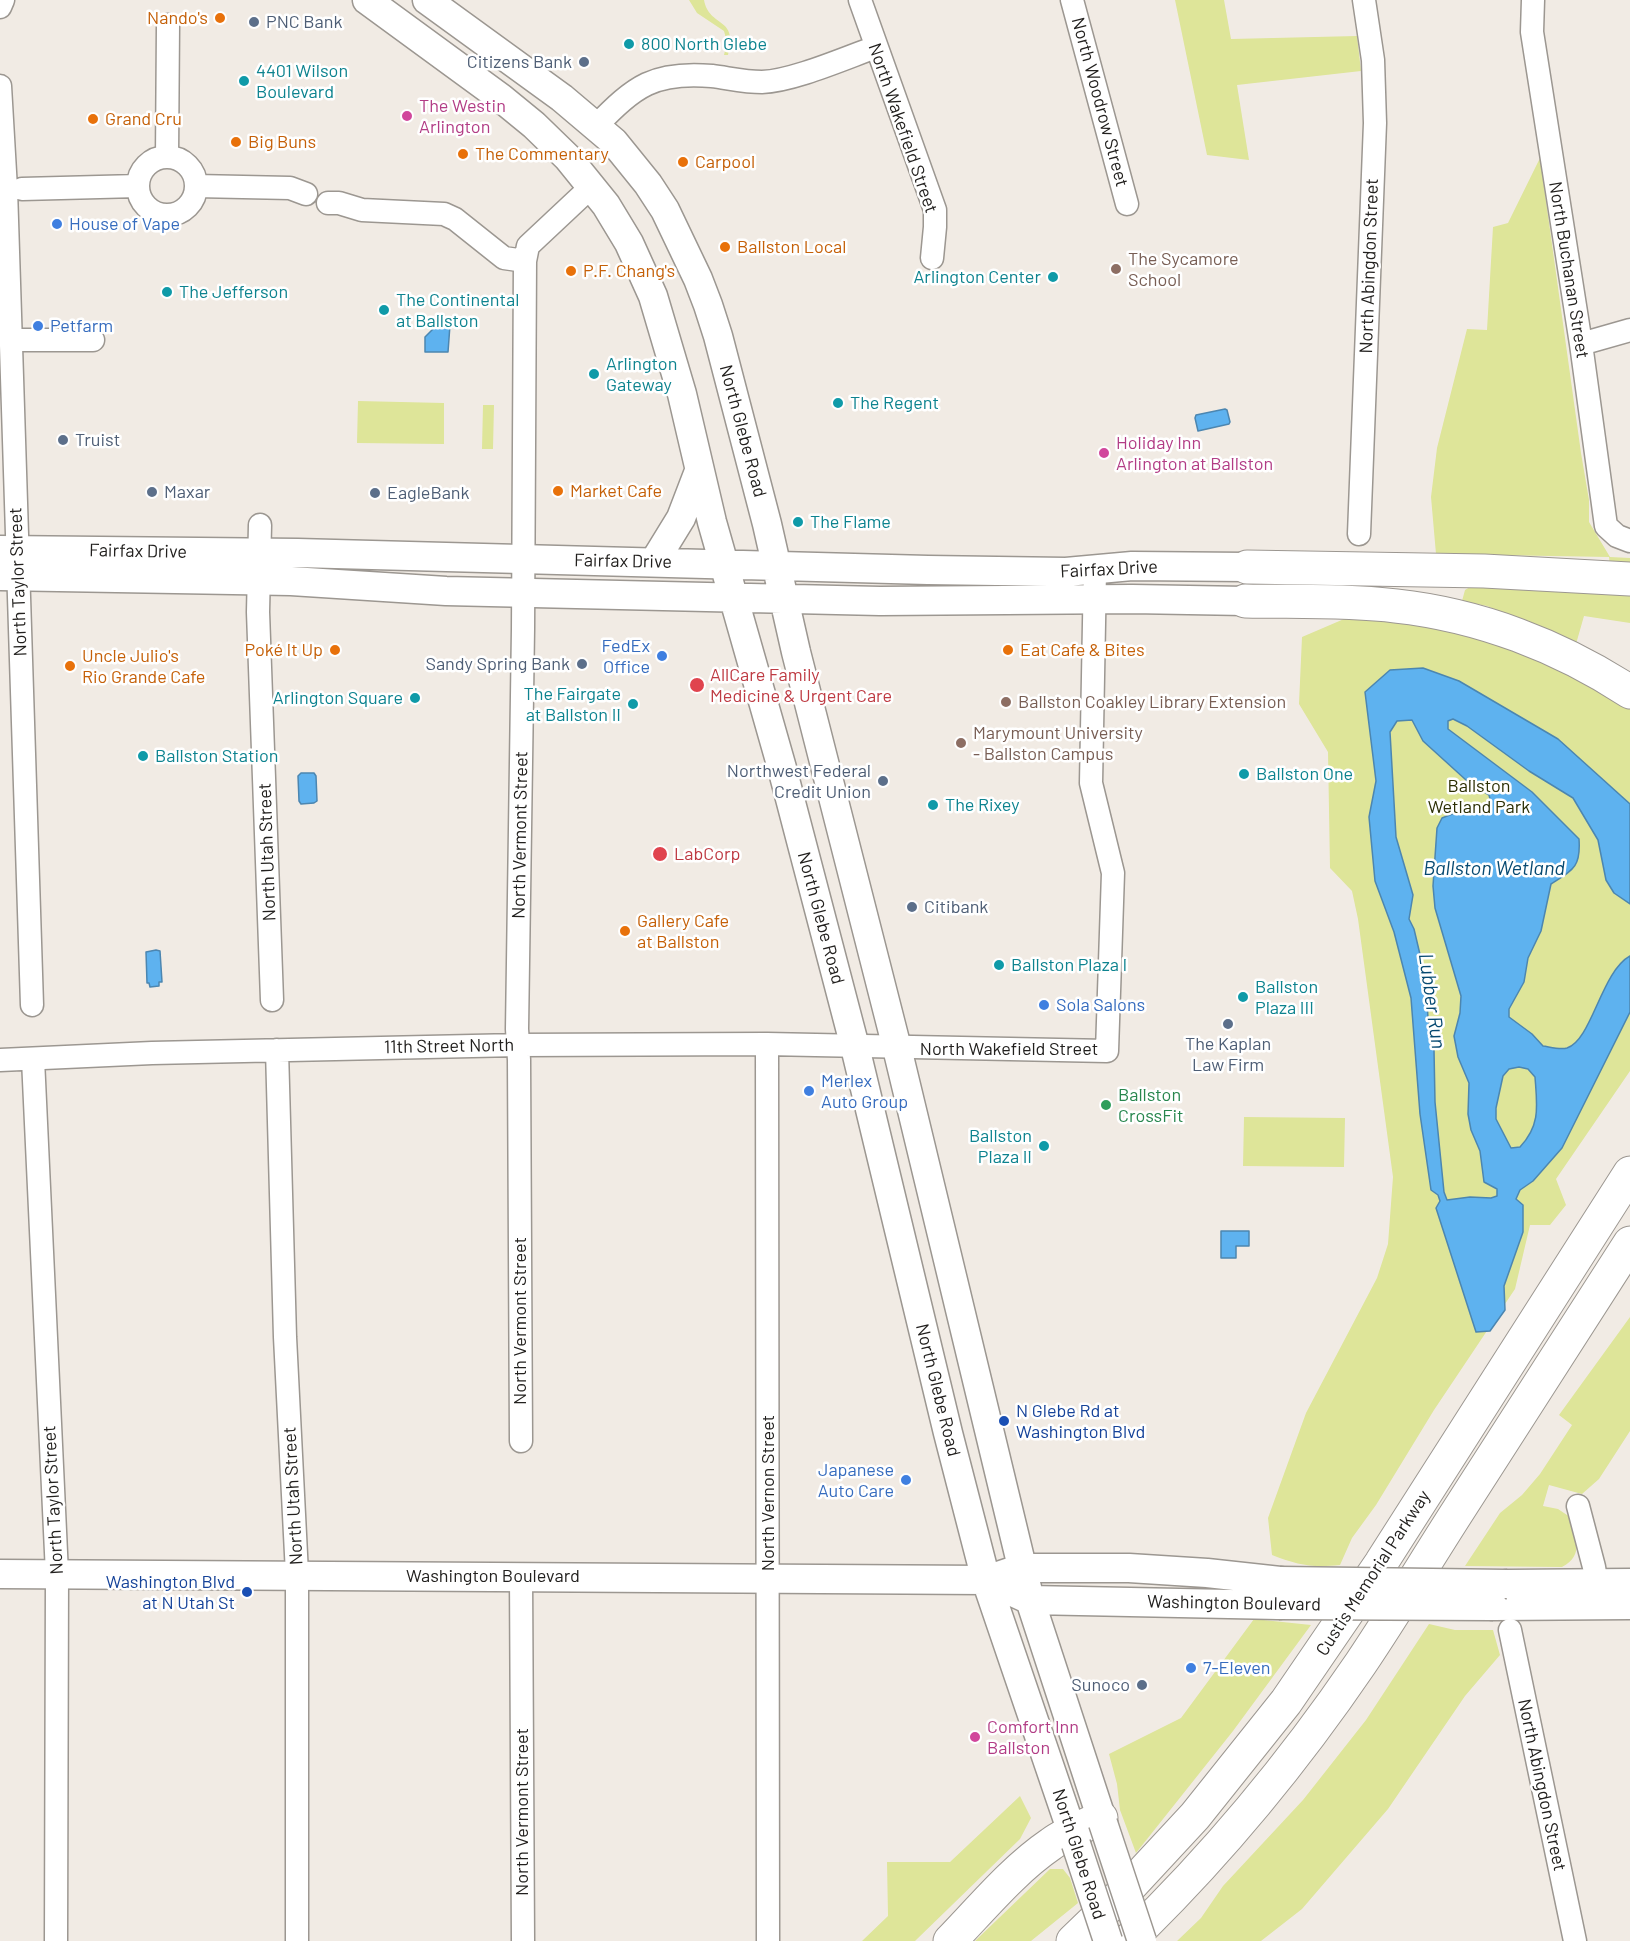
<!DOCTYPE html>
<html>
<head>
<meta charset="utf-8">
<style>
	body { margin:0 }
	canvas { display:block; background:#f1ebe4 }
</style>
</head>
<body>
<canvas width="1630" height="1941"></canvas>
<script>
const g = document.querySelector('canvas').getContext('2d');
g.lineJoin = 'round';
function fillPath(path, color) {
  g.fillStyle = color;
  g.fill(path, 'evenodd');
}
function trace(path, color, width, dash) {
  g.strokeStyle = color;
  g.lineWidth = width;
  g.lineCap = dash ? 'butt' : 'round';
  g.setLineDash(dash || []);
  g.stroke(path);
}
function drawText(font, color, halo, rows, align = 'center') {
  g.font = font + ' Barlow,sans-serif';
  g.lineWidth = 5;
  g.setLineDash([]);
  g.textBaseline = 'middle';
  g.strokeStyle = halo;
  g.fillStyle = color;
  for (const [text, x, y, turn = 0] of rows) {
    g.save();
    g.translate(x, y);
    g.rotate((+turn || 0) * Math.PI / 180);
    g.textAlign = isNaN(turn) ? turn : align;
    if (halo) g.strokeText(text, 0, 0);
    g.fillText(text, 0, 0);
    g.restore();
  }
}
const green = new Path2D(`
	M 689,0 L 704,0 C 709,28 739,16 728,55 L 724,55 L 727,42 L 724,31 L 697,13 Z
	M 1175,0 L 1224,0 L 1231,39 L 1357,36 L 1361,71 L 1237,85 L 1249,160 L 1207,155 Z
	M 1540,158 L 1581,453 L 1589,500 L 1589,522 L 1610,557 L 1630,558 L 1630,568 L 1610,567 L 1609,557 L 1436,554 L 1431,497 L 1437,448 L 1467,329 L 1487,330 L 1493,227 L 1508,223 Z
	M 358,401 L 444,403 L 444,444 L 357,443 Z
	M 483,405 L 494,405 L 493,449 L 482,449 Z
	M 1478,582 L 1630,593 L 1630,623 L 1584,616 L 1576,644 L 1487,606 L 1462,601 L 1465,590 Z
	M 1344,619 L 1402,620 L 1532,653 L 1598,689 L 1630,709 L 1630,1071 L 1556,1179 L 1566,1205 L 1550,1225 L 1530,1225 L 1515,1289 L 1434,1410 L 1376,1505 L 1352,1538 L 1340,1565 C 1312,1568 1298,1565 1272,1555 L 1268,1518 L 1306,1413 L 1377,1278 L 1388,1244 L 1393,1177 L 1358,919 L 1352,891 L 1330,868 L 1328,752 L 1299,704 L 1302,637 Z
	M 1244,1117 L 1345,1118 L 1344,1167 L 1243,1166 Z
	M 1630,1317 L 1630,1431 L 1599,1479 L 1582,1494 L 1549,1485 L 1543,1506 L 1558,1509 L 1570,1517 C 1575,1538 1585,1555 1562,1567 L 1465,1566 L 1500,1513 L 1522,1495 L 1540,1474 L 1572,1425 L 1559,1415 Z
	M 1254,1619 L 1311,1625 L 1233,1731 L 1136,1853 L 1120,1810 L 1117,1784 L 1109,1754 L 1181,1718 Z
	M 1429,1624 L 1455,1630 L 1493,1630 L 1500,1655 L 1465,1696 L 1388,1809 L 1302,1909 L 1261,1941 L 1177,1941 L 1201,1918 L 1223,1886 L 1303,1800 L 1366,1720 Z
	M 1020,1796 L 1031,1818 L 1020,1839 L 915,1941 L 862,1941 L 888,1916 L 887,1862 L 950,1862 Z
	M 1050,1869 L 1063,1869 L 1070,1878 L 1078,1903 L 1031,1941 L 975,1941 Z`);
const water = new Path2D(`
	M 438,324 L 450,325 L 448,352 L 425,352 L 425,337 Z
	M 1225,409 L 1227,410 L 1230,422 L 1229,424 L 1198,431 L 1195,418 L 1196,415 Z
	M 1423,668 L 1459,681 L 1558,739 L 1630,804 L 1630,904 L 1614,893 L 1606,880 L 1598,840 L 1573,798 L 1529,771 L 1467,726 L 1453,719 L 1448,721 L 1448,729 L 1532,792 L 1579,839 C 1581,867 1573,870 1551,884 L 1541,931 L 1528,958 L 1524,982 L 1509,1009 L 1509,1017 L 1532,1034 L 1543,1046 C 1550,1047 1560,1050 1567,1048 C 1592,1040 1601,972 1630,956 L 1630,1012 L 1562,1148 L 1533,1181 L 1520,1190 L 1516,1199 L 1523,1205 L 1523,1232 L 1504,1286 L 1505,1310 L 1490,1331 L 1476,1332 L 1436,1208 L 1440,1201 L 1438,1195 L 1431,1190 L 1420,1114 L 1411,998 L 1394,932 L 1375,881 L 1369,817 L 1376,781 L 1365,692 L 1390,670 ZM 1412,720 L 1423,741 L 1466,780 L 1489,795 L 1491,803 L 1487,808 L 1465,809 L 1442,818 L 1437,828 L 1433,886 L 1435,908 L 1461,996 L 1460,1013 L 1454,1036 L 1458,1057 L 1469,1083 L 1468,1114 L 1471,1130 L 1480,1151 L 1484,1182 L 1497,1189 L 1497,1196 L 1491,1198 L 1470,1197 L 1447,1200 L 1444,1192 L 1435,1102 L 1434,1050 L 1428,1019 L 1426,980 L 1414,929 L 1409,919 L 1413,895 L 1396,837 L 1390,732 L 1397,721 ZM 1519,1067 L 1528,1069 L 1535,1077 C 1537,1105 1541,1125 1520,1147 L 1511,1148 L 1496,1119 L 1496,1108 L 1503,1076 L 1509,1069 Z
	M 301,773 L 314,773 L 316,776 L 317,801 L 314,803 L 301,804 L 299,801 L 298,776 Z
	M 156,950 L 160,951 L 162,982 L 159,982 L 159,986 L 150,987 L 149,983 L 147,983 L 146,952 Z
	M 1221,1231 L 1249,1231 L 1249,1246 L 1236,1246 L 1236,1258 L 1221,1258 Z`);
const minor = new Path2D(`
	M 860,0 L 935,210 L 935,227 L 932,258
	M 1072,0 L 1127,204
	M 1533,0 L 1532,32 L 1581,344 L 1606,526 L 1617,536 L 1630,541
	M 0,7 L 3,0
	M 0,86 L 6,189 L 32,1005
	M 596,126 C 635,86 654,71 712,76 C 728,78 745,82 762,82 C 793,81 845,58 876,47
	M 167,157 L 168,25
	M138 186a29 29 0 1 1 58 0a29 29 0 1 1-58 0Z
	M 196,186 L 290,188 L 306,194
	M 22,189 L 138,186
	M 328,203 L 339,203 L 362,210 L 444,214 L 455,219 L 504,258 L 525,261
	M 11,340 L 93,340
	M 1581,344 L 1630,330
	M 260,525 L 258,612 L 272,1000
	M 1359,534 L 1375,123 L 1373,60 L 1364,0
	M 767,1044 L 768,1941
	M 277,1050 L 285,1337 L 297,1574 L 297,1941
	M 33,1059 L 57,1574 L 56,1941
	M 0,1060 L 152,1053 L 518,1045 L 767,1044 L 1107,1051 L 1113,873 L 1091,783 L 1095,570
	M 521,1441 L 519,1060 L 517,1029 L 523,629 L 525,261 L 528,246 L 592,186
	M 1578,1506 L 1594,1567 L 1599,1598
	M 521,1576 L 523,1941
	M 1510,1630 L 1575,1941`);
const major = new Path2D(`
	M 367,0 L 501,98 L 534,125 L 568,158 L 606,205 L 629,243 L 653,296 L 682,394 L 712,522 L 782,768 L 855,1047 L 948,1433 L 986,1580 L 1076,1844
	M 427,0 L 562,98 L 614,142 L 648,184 L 665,210 L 698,279 L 708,305 L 718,336 L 767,524 L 796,652 L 897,1048 L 1030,1600 L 1103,1823
	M 0,550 L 298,553 L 928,570 L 1066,572 L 1132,566 L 1247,567
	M 654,562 L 681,518 L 699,471
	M 0,576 L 291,581 L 446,591 L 880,601 L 1132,599 L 1245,601
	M 0,1574 L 986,1580 L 1022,1568 L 1129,1568 L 1207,1573 L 1280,1581
	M 1507,1584 L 1630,1583
	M 1015,1593 L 1030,1600 L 1279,1605
	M 1493,1606 L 1630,1605`);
const highway = new Path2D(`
	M 1247,567 L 1484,571 L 1630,579
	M 1245,601 C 1295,602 1346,600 1396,606 C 1479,615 1560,646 1630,692
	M 950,1941 C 982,1908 1013,1870 1051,1844 C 1066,1833 1084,1826 1101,1818
	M 1073,1941 L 1130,1886 L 1195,1816 L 1286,1702 L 1381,1563 L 1630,1173
	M 1128,1941 C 1215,1857 1293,1763 1361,1663 C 1394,1614 1424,1564 1456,1514 C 1514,1424 1572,1333 1630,1243`);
const majorBridge = new Path2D(`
	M 1280,1581 L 1507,1584
	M 1279,1605 L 1493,1606
	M 1103,1823 L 1142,1941
	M 1076,1844 L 1108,1941`);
const markers = [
	[220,18,6,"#e8710a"],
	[254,22,6,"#5c6f8a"],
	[629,44,6,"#0f9aa8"],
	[584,62,6,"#5c6f8a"],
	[244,81,6,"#0f9aa8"],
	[407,116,6,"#d1479c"],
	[93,119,6,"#e8710a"],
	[236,142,6,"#e8710a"],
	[463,154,6,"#e8710a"],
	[683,162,6,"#e8710a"],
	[57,224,6,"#3f7fe0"],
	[725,247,6,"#e8710a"],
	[1116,269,6,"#8d6e63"],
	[571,271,6,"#e8710a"],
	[1053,277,6,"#0f9aa8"],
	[167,292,6,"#0f9aa8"],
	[384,310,6,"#0f9aa8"],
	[38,326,6,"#3f7fe0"],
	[594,374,6,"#0f9aa8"],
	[838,403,6,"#0f9aa8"],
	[63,440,6,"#5c6f8a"],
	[1104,453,6,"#d1479c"],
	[558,491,6,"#e8710a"],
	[152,492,6,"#5c6f8a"],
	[375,493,6,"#5c6f8a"],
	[798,522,6,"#0f9aa8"],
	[335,650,6,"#e8710a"],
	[1008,650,6,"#e8710a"],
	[662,656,6,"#3f7fe0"],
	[582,664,6,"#5c6f8a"],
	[70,666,6,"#e8710a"],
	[697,685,8,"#e0444e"],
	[415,698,6,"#0f9aa8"],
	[1006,702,6,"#8d6e63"],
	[633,704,6,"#0f9aa8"],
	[961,743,6,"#8d6e63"],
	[143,756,6,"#0f9aa8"],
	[1244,774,6,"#0f9aa8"],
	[883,781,6,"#5c6f8a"],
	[933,805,6,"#0f9aa8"],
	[660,854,8,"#e0444e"],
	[912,907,6,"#5c6f8a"],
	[625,931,6,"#e8710a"],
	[999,965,6,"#0f9aa8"],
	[1243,997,6,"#0f9aa8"],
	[1044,1005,6,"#3f7fe0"],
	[1228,1024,6,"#5c6f8a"],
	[809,1091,6,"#3f7fe0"],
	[1106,1105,6,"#2e9e5b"],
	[1044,1146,6,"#0f9aa8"],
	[1004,1421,6,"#1a4fb4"],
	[906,1480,6,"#3f7fe0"],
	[247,1592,6,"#1a4fb4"],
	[1191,1668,6,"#3f7fe0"],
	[1142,1685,6,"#5c6f8a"],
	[975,1737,6,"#d1479c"]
];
const foodNames = [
	["Nando's",208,18,"right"],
	["Grand Cru",105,119],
	["Big Buns",248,142],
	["The Commentary",475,154],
	["Carpool",695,162],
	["Ballston Local",737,247],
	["P.F. Chang's",583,271],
	["Market Cafe",570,491],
	["Poké It Up",323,650,"right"],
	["Eat Cafe & Bites",1020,650],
	["Uncle Julio's",82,656],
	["Rio Grande Cafe",82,677],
	["Gallery Cafe",637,921],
	["at Ballston",637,942]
];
const serviceNames = [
	["PNC Bank",266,22],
	["Citizens Bank",572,62,"right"],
	["Truist",75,440],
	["Maxar",164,492],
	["EagleBank",387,493],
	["Sandy Spring Bank",570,664,"right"],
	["Northwest Federal",871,771,"right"],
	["Credit Union",871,792,"right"],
	["Citibank",924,907],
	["The Kaplan",1228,1044,"center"],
	["Law Firm",1228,1065,"center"],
	["Sunoco",1130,1685,"right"]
];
const cultureNames = [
	["800 North Glebe",641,44],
	["4401 Wilson",256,71],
	["Boulevard",256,92],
	["Arlington Center",1041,277,"right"],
	["The Jefferson",179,292],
	["The Continental",396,300],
	["at Ballston",396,321],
	["Arlington",606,364],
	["Gateway",606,385],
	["The Regent",850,403],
	["The Flame",810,522],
	["The Fairgate",621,694,"right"],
	["at Ballston II",621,715,"right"],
	["Arlington Square",403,698,"right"],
	["Ballston Station",155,756],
	["Ballston One",1256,774],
	["The Rixey",945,805],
	["Ballston Plaza I",1011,965],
	["Ballston",1255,987],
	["Plaza III",1255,1008],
	["Ballston",1032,1136,"right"],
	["Plaza II",1032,1157,"right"]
];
const streetNames = [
	["North Woodrow Street",1100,102,75],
	["North Wakefield Street",903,128,71],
	["North Abingdon Street",1369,266,-88],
	["North Buchanan Street",1569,270,81],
	["North Glebe Road",743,431,75],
	["Fairfax Drive",138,551,1],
	["Fairfax Drive",623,561,1],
	["Fairfax Drive",1109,569,-3],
	["North Taylor Street",18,582,-92],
	["North Vermont Street",520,835,-89],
	["North Utah Street",267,852,-92],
	["North Glebe Road",821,918,75],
	["11th Street North",449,1046,-1],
	["North Wakefield Street",1009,1049],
	["North Vermont Street",520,1321,-90],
	["North Glebe Road",938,1390,76],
	["North Vernon Street",768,1493,-90],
	["North Utah Street",293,1496,-93],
	["North Taylor Street",53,1500,-93],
	["Custis Memorial Parkway",1373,1573,-57],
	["Washington Boulevard",493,1576],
	["Washington Boulevard",1234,1603,1],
	["North Abingdon Street",1542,1785,78],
	["North Vermont Street",522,1812,-90],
	["North Glebe Road",1079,1854,72]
];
const hotelNames = [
	["The Westin",419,106],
	["Arlington",419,127],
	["Holiday Inn",1116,443],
	["Arlington at Ballston",1116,464],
	["Comfort Inn",987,1727],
	["Ballston",987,1748]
];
const shopNames = [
	["House of Vape",69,224],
	["Petfarm",50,326],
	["FedEx",650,646,"right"],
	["Office",650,667,"right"],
	["Sola Salons",1056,1005],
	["Merlex",821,1081],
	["Auto Group",821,1102],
	["Japanese",894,1470,"right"],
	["Auto Care",894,1491,"right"],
	["7-Eleven",1203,1668]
];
const educationNames = [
	["The Sycamore",1128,259],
	["School",1128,280],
	["Ballston Coakley Library Extension",1018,702],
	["Marymount University",973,733],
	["- Ballston Campus",973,754]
];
const healthNames = [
	["AllCare Family",710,675],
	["Medicine & Urgent Care",710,696],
	["LabCorp",674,854]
];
const parkNames = [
	["Ballston",1479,786],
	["Wetland Park",1479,807]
];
const leisureNames = [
	["Ballston",1118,1095],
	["CrossFit",1118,1116]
];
const transitNames = [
	["N Glebe Rd at",1016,1411],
	["Washington Blvd",1016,1432],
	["Washington Blvd",235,1582,"right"],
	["at N Utah St",235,1603,"right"]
];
const waterNames = [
	["Ballston Wetland",1494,868],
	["Lubber Run",1432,1001,82]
];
fillPath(green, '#dee599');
fillPath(water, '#5eb2ef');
trace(water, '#4c86b0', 1.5);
trace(minor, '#9c9791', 25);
trace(major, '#9c9791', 31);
trace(highway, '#9c9791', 35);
trace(minor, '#fff', 22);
trace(major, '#fff', 28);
trace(highway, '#fff', 33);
trace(majorBridge, '#9c9791', 31, []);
trace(majorBridge, '#fff', 28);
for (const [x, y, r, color] of markers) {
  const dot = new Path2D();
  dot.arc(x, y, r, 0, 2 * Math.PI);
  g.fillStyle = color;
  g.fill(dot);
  trace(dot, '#fff', 2);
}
drawText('18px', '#c56008', '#fff', foodNames, 'left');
drawText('18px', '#4e5e75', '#fff', serviceNames, 'left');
drawText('18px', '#0d838f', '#fff', cultureNames, 'left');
drawText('18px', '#22201e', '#fff', streetNames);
drawText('18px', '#b23c85', '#fff', hotelNames, 'left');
drawText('18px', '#366cbe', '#fff', shopNames, 'left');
drawText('18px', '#785e54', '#fff', educationNames, 'left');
drawText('18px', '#be3a42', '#fff', healthNames, 'left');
drawText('18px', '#2c2f04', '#fff', parkNames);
drawText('18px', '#27864d', '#fff', leisureNames, 'left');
drawText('18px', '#164399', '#fff', transitNames, 'left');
drawText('italic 20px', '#064971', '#fff', waterNames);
</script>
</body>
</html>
